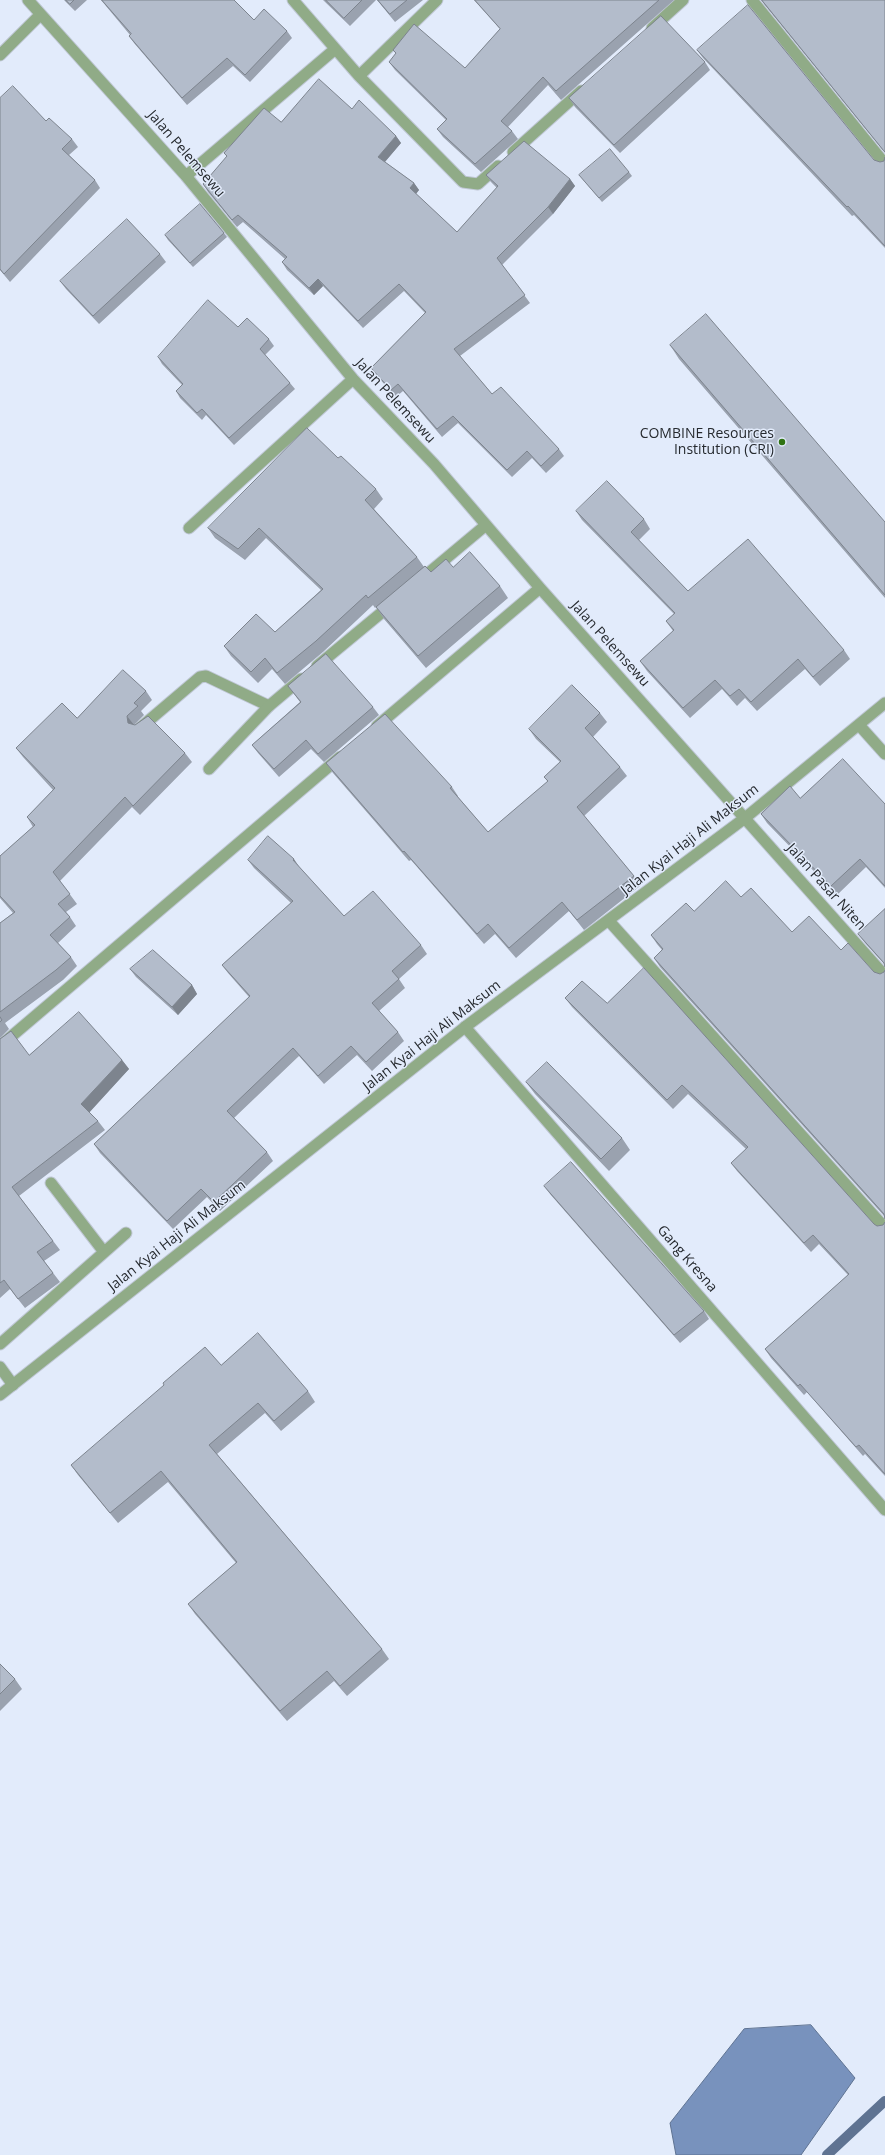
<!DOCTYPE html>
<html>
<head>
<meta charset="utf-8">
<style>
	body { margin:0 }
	canvas { display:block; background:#e2ebfb }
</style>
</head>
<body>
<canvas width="885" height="2155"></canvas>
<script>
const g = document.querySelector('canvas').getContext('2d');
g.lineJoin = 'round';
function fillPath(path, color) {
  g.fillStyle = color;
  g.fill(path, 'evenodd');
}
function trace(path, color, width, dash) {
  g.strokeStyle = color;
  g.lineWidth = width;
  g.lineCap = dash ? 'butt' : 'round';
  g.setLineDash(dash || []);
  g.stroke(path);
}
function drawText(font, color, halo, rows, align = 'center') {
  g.font = font + ' "Open Sans",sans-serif';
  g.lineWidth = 3;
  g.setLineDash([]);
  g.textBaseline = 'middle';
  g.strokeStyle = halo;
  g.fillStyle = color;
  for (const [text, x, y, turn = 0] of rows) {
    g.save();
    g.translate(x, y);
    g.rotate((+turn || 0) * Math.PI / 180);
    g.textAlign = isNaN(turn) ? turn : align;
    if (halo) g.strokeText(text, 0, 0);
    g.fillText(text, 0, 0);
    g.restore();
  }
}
const water = new Path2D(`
	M 811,2025 L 855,2078 L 801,2155 L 676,2155 L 670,2123 L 744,2029 Z`);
const stream = new Path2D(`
	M 827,2155 L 885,2101`);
const service = new Path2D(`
	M 140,728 L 200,677 L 206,676 L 269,706
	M 51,1183 L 104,1252
	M 0,1344 L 126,1233
	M 0,1367 L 13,1385`);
const minor = new Path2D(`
	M 28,0 L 186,176 L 353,379 L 434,464 L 540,588 L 885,976
	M 293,0 L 359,76 L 463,182 L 478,184 L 498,166
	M 752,0 L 885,164
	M 652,28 L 683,0
	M 0,55 L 40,15
	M 359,76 L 437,0
	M 513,152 L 581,91
	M 186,176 L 334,50
	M 189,528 L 353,379
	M 419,581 L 486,525
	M 317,666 L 392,604
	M 859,725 L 885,754
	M 377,726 L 540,588
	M 209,769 L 269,706 L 301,679
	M 609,921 L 885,1228
	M 465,1027 L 885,1510
	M 0,1046 L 340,757`);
const tertiary = new Path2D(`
	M 0,1395 L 465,1027 L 745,818 L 885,703`);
const wall = new Path2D(`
	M 64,0 L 87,0 L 75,11 Z
	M 101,0 L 234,0 L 254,20 L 287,31 L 292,38 L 250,82 L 233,66 L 187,105 L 134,43 L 129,36 L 130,35 Z
	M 323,0 L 376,0 L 350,26 Z
	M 377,0 L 423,0 L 395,22 Z
	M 474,0 L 674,0 L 561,100 L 548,85 L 508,127 L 512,131 L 518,139 L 481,172 L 443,137 L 437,129 L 446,120 L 395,70 L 389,62 L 396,54 L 393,50 L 465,68 L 500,29 Z
	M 761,0 L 885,0 L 885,153 L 764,4 Z
	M 697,50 L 874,160 L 880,162 L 884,161 L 885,157 L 885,248 L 854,215 L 852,216 L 703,58 Z
	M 705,62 L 710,70 L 620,153 L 575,107 L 569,98 Z
	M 0,98 L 46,121 L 72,139 L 78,147 L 69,155 L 95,180 L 100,188 L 10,282 L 0,270 Z
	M 352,109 L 396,136 L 401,143 L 385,162 L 414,183 L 419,190 L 416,194 L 457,232 L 497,188 L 491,182 L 486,175 L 570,179 L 575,186 L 553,214 L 502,265 L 530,303 L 460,356 L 492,394 L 559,449 L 564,456 L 546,473 L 532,458 L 512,477 L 458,423 L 442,437 L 403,391 L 396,397 L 376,375 L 371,368 L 425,313 L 404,291 L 363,328 L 323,286 L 314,295 L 287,270 L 282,262 L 285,259 L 243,222 L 237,227 L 208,192 L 203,184 L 227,157 L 224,153 L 281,122 Z
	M 629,172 L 632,176 L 602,202 L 579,175 Z
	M 224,233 L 227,237 L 193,267 L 168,240 L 165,235 Z
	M 160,254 L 166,262 L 99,324 L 66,289 L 60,281 Z
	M 238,327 L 269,339 L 274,346 L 265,355 L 290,383 L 295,389 L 234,445 L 206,415 L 202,420 L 180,398 L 176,391 L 182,385 L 162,364 L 158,357 Z
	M 670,345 L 885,522 L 885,598 L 679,359 Z
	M 338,458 L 376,489 L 383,499 L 374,509 L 417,557 L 424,567 L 431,572 L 453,567 L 500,586 L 508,598 L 426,668 L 384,619 L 376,607 L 375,608 L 373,605 L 323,652 L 285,684 L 272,669 L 258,683 L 231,656 L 224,646 L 275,632 L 321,590 L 266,538 L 245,560 L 215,538 L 208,528 Z
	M 576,511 L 644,519 L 650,529 L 639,540 L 688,591 L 844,650 L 850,659 L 820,686 L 805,669 L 757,711 L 745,698 L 737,706 L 722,689 L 690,718 L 647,671 L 640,661 L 673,631 L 666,621 L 674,614 L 582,520 Z
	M 288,686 L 373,707 L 379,715 L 324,762 L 311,749 L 279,777 L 258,753 L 252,745 L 300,702 Z
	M 146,691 L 152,700 L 141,711 L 144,715 L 134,725 L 185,753 L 192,762 L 140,815 L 132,807 L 60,881 L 77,904 L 66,912 L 70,917 L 76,926 L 58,943 L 71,957 L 77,966 L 63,980 L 5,1023 L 9,1029 L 0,1038 L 0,923 L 13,913 L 0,898 L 0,856 L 33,827 L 27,817 L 53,790 L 23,757 L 16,748 L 77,718 Z
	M 600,713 L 607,722 L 593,737 L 620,767 L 627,776 L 584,816 L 634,876 L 640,886 L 584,930 L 569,911 L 516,958 L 495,934 L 484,944 L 411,860 L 409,861 L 333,773 L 326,763 L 452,787 L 458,796 L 458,797 L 488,832 L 548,782 L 544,777 L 560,762 L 536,739 L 529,729 Z
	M 800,798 L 885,804 L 885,888 L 866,867 L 837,895 L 767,823 L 761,814 Z
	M 248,860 L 300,868 L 344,916 L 421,945 L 427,954 L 399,979 L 405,988 L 379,1011 L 398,1032 L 404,1041 L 372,1071 L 357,1055 L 324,1084 L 299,1056 L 234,1118 L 267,1152 L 273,1161 L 220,1211 L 207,1197 L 173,1229 L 100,1153 L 94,1144 L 249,997 L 228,973 L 222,965 L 291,903 L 254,868 Z
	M 741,897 L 792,932 L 841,950 L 874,972 L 880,974 L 884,972 L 885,1217 L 660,967 L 654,958 L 662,950 L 657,944 L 651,935 L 694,911 Z
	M 885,909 L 885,965 L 865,943 L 858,934 Z
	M 130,969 L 192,985 L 197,994 L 178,1015 L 136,977 Z
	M 565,998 L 607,1003 L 874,1224 L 877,1226 L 883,1225 L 885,1222 L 885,1476 L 865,1454 L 863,1456 L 807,1392 L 804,1395 L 771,1358 L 765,1349 L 848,1275 L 819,1244 L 811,1252 L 737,1171 L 731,1163 L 746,1149 L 688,1094 L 673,1109 L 572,1007 Z
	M 0,1039 L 29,1055 L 122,1060 L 129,1069 L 89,1112 L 98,1121 L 105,1130 L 19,1196 L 60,1250 L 44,1261 L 60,1282 L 25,1308 L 10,1289 L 0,1298 Z
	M 526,1082 L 622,1138 L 630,1150 L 609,1171 L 535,1094 Z
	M 544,1186 L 704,1311 L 709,1319 L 680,1343 L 550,1194 Z
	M 221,1365 L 308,1391 L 315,1402 L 281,1431 L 265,1413 L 217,1454 L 382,1649 L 389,1659 L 347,1696 L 334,1681 L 287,1721 L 195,1614 L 188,1604 L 236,1563 L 168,1482 L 118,1523 L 78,1475 L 71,1465 Z
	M 0,1664 L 15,1679 L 22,1689 L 0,1711 Z`);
const shadedWall = new Path2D(`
	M 396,136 L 401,143 L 383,164 L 378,157 Z
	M 570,179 L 575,186 L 553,214 L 548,207 Z
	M 414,183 L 419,190 L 415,195 L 410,188 Z
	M 318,279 L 323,286 L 314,295 L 309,288 Z
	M 127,716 L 134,725 L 128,723 Z
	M 294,859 L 300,868 L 293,860 Z
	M 192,985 L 197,994 L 178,1015 L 172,1007 Z
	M 122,1060 L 129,1069 L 88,1114 L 81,1104 Z`);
const building = new Path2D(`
	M 66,0 L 74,0 L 70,4 Z
	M 102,0 L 234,0 L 254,20 L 264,9 L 287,31 L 245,75 L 227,58 L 182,98 L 129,36 L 131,34 Z
	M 326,0 L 362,0 L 344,18 Z
	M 378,0 L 407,0 L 390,14 Z
	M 475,0 L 659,0 L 556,91 L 543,77 L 501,121 L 512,131 L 475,164 L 437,129 L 447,119 L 389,62 L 396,53 L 393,50 L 414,24 L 465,68 L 500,29 Z
	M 762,0 L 885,0 L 885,152 L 884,151 Z
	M 748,5 L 874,160 L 880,162 L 884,161 L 885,157 L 885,246 L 848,206 L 847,207 L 697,50 Z
	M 661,16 L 705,62 L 614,145 L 569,98 Z
	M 319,79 L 352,109 L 359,100 L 396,136 L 378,157 L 414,183 L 410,188 L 457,232 L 498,186 L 486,175 L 524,141 L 570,179 L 548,207 L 497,258 L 525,295 L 454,349 L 492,394 L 501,387 L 559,449 L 541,466 L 527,451 L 507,470 L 453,416 L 437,429 L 398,384 L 391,390 L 371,368 L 426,312 L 399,284 L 358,321 L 318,279 L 309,288 L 282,262 L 287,257 L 238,215 L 232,220 L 203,184 L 227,156 L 224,153 L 264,108 L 281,122 Z
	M 13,86 L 46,121 L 49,118 L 72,139 L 62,149 L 95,180 L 4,274 L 0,269 L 0,98 Z
	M 610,149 L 629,172 L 599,198 L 579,175 Z
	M 200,204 L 224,233 L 190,263 L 165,235 Z
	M 127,219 L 160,254 L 93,316 L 60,281 Z
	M 208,300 L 238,327 L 247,318 L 269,339 L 260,349 L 290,383 L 229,438 L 202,409 L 197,413 L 176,391 L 183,384 L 158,357 Z
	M 706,314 L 885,522 L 885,595 L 670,345 Z
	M 307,428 L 338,458 L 341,456 L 376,489 L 365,500 L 417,557 L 368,598 L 366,595 L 316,641 L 277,673 L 265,658 L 251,672 L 224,646 L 256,614 L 275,632 L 323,589 L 259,528 L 238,549 L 208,528 Z
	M 607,481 L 644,519 L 631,532 L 688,591 L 748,539 L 844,650 L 813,677 L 798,659 L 751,702 L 739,689 L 730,696 L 715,680 L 683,708 L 640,661 L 674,630 L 666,621 L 675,613 L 576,511 Z
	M 470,552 L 500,586 L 418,656 L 376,607 L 425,566 L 431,572 L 446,559 L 453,567 Z
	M 326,654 L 373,707 L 318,754 L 306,740 L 274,769 L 252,745 L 301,702 L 288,686 Z
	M 123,670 L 146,691 L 134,703 L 138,706 L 127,716 L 128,723 L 135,725 L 148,716 L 185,753 L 133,806 L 125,797 L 53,872 L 70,894 L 58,904 L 70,917 L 50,935 L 71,957 L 56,970 L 0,1012 L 0,923 L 15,912 L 0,896 L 0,856 L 35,825 L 27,817 L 55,788 L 16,748 L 62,703 L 77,718 Z
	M 572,685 L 600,713 L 585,728 L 620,767 L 577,807 L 634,876 L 577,920 L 562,902 L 509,948 L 488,924 L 477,934 L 404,851 L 403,852 L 326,763 L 385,714 L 452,787 L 450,788 L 488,832 L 548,781 L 544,777 L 561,761 L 529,729 Z
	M 843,759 L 885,804 L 885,886 L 860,859 L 831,886 L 761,814 L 790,786 L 800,798 Z
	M 268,836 L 294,859 L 293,860 L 344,916 L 373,891 L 421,945 L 392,971 L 399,979 L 372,1003 L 398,1032 L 366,1062 L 351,1046 L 318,1076 L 293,1048 L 227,1111 L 267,1152 L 214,1202 L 201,1189 L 167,1221 L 94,1144 L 250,996 L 222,965 L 293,901 L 248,860 Z
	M 726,881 L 741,897 L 751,888 L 792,932 L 809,916 L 841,950 L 848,943 L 874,972 L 880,974 L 884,972 L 885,970 L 885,1219 L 884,1214 L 654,958 L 663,949 L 651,935 L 686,903 L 694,911 Z
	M 885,909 L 885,967 L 884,963 L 858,934 Z
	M 153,950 L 192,985 L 172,1007 L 130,969 Z
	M 644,968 L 874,1224 L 877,1226 L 883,1225 L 885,1222 L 885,1474 L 859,1445 L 856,1447 L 800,1384 L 798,1386 L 765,1349 L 849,1274 L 813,1235 L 804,1243 L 731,1163 L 748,1147 L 682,1085 L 667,1100 L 565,998 L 582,981 L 607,1003 Z
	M 79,1012 L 122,1060 L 81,1104 L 98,1121 L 12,1187 L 53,1241 L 37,1252 L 53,1273 L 18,1299 L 4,1280 L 0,1283 L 0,1039 L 11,1031 L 29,1055 Z
	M 0,1017 L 2,1020 L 0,1022 Z
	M 547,1062 L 622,1138 L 601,1159 L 526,1082 Z
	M 571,1162 L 704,1311 L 674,1335 L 544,1186 Z
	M 258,1333 L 308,1391 L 274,1421 L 258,1403 L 209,1445 L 382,1649 L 340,1686 L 327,1671 L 280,1711 L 188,1604 L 237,1562 L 161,1471 L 110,1513 L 71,1465 L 164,1385 L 163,1383 L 205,1347 L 221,1365 Z
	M 0,1664 L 15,1679 L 0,1694 Z`);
const markers = [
	[782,442,4,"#307312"]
];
const streetNames = [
	["Jalan Pelemsewu",186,154,49],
	["Jalan Pelemsewu",395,401,47],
	["Jalan Pelemsewu",610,644,48],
	["Jalan Kyai Haji Ali Maksum",690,840,-38],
	["Jalan Pasar Niten",826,887,48],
	["Jalan Kyai Haji Ali Maksum",432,1036,-38],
	["Jalan Kyai Haji Ali Maksum",177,1236,-38],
	["Gang Kresna",687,1259,49]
];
const poiNames = [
	["COMBINE Resources",774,434],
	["Institution (CRI)",774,450]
];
fillPath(water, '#7892bd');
trace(water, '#5f7392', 1);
trace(stream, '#5f7392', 10);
trace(service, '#c0c8d6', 13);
trace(minor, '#c0c8d6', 13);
trace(tertiary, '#c0c8d6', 13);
trace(service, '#90ab87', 11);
trace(minor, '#90ab87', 11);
trace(tertiary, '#90ab87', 11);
fillPath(wall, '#9aa2af');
fillPath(shadedWall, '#7d848e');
fillPath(building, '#b3bccb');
trace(building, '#7d848e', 1);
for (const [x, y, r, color] of markers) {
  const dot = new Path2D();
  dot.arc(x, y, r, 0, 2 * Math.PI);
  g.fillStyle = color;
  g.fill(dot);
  trace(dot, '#e2ebfb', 1.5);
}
drawText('14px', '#262a2f', '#e2ebfb', streetNames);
drawText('14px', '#262a2f', '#e2ebfb', poiNames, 'right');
</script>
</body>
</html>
